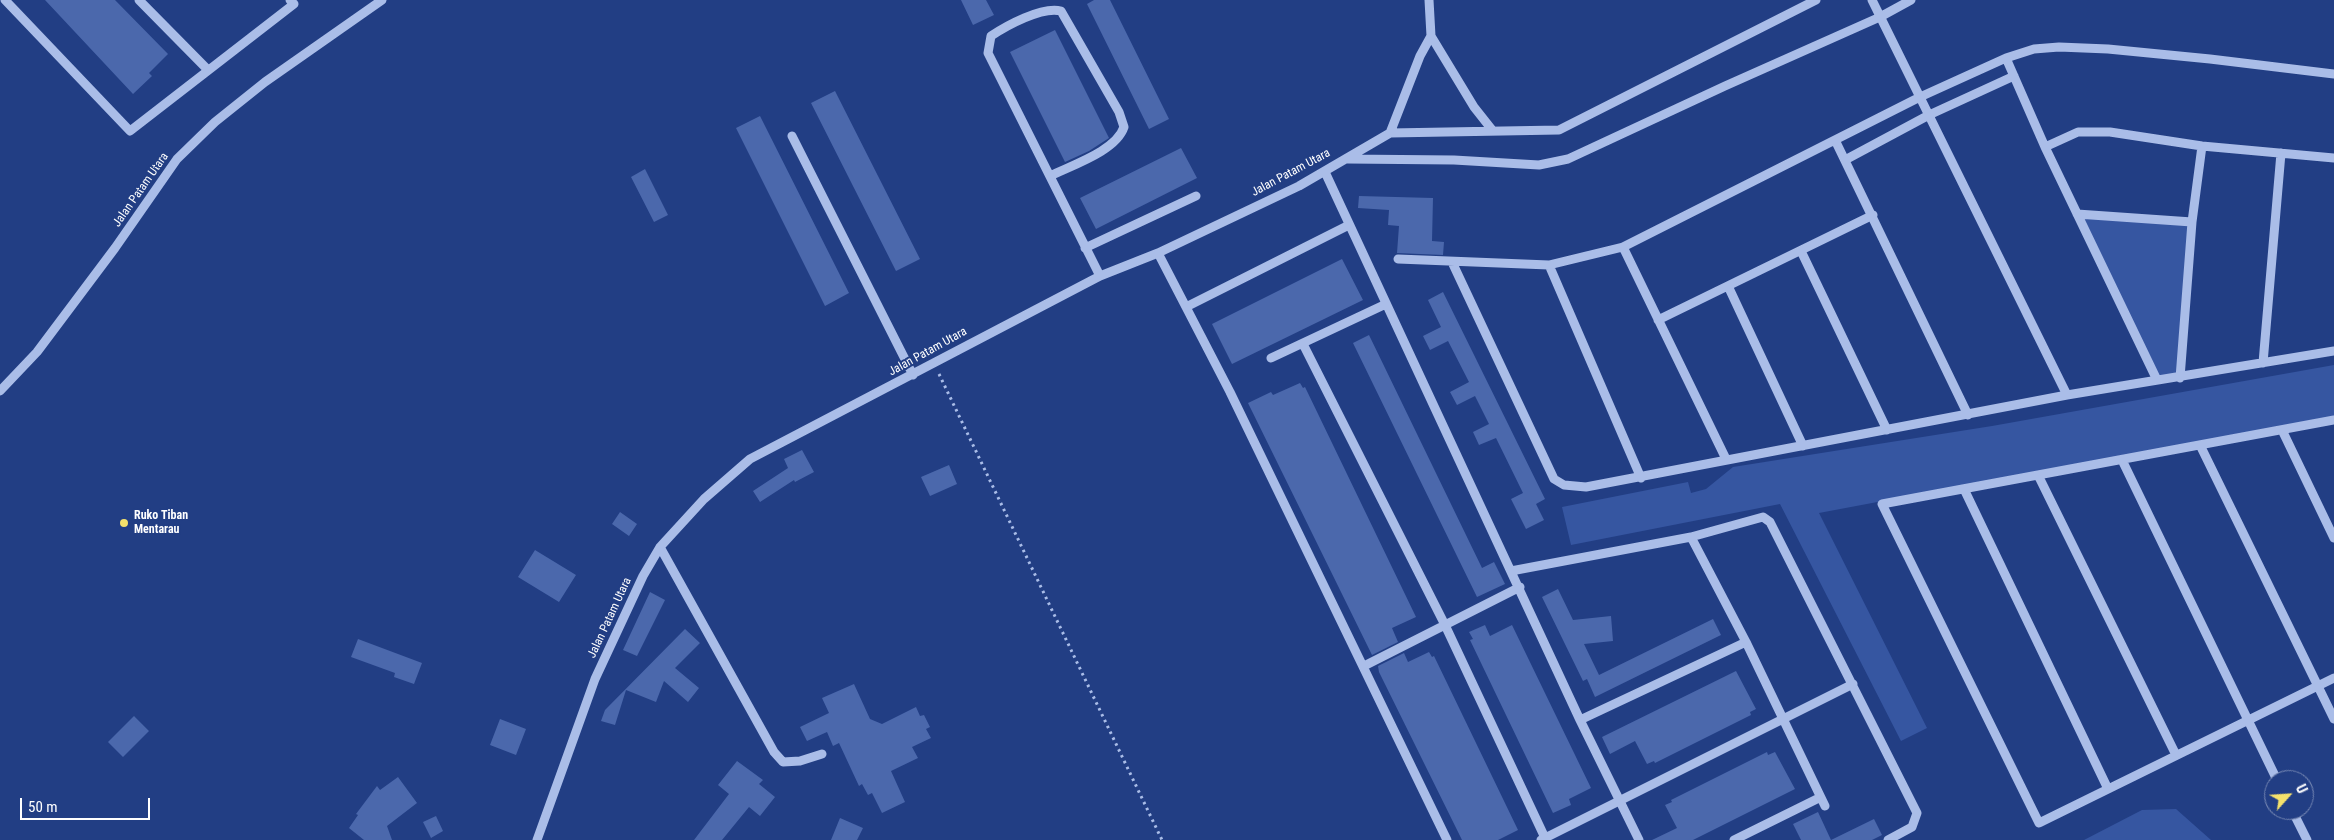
<!DOCTYPE html>
<html>
<head>
<meta charset="utf-8">
<style>
	body { margin:0 }
	#map { position:relative; width:2334px; height:840px; overflow:hidden; background:#223e84; font-family:"Roboto Condensed",sans-serif }
	canvas { display:block }
	.north { position:absolute; left:2264px; top:770px; width:50px; height:50px; box-sizing:border-box; background:#223e84; border:1px solid #7a8bb5; border-radius:50%; rotate:64deg; font-size:14px; font-weight:700; line-height:20px; text-align:center; color:#fff }
	.north::after { content:''; display:block; margin:auto; width:18px; height:22px; background:#f4e16c; clip-path:polygon(50% 0,100% 100%,50% 72%,0 100%) }
	.scale { position:absolute; left:20px; top:798px; width:130px; height:22px; box-sizing:border-box; border:2px solid #fff; border-top:0; padding-left:6px; font-size:15px; line-height:18px; white-space:nowrap; color:#fff; -webkit-text-stroke:4px #223e84; paint-order:stroke }
</style>
</head>
<body>
<div id="map">
<canvas width="2334" height="840"></canvas>
<div class="north">U</div>
<div class="scale">50 m</div>
</div>
<script>
const g = document.querySelector('canvas').getContext('2d');
g.lineJoin = 'round';
function fillPath(path, color) {
  g.fillStyle = color;
  g.fill(path, 'evenodd');
}
function trace(path, color, width, dash) {
  g.strokeStyle = color;
  g.lineWidth = width;
  g.lineCap = dash ? 'butt' : 'round';
  g.setLineDash(dash || []);
  g.stroke(path);
}
function drawText(font, color, halo, rows, align = 'center') {
  g.font = font + ' "Roboto Condensed",sans-serif';
  g.lineWidth = 4;
  g.setLineDash([]);
  g.textBaseline = 'middle';
  g.strokeStyle = halo;
  g.fillStyle = color;
  for (const [text, x, y, turn = 0] of rows) {
    g.save();
    g.translate(x, y);
    g.rotate((+turn || 0) * Math.PI / 180);
    g.textAlign = isNaN(turn) ? turn : align;
    if (halo) g.strokeText(text, 0, 0);
    g.fillText(text, 0, 0);
    g.restore();
  }
}
const green = new Path2D(`
	M 2077,214 L 2192,222 L 2180,378 L 2157,380 Z
	M 2334,365 L 2334,416 L 1819,513 L 1927,728 L 1901,741 L 1780,504 L 1571,545 L 1562,507 L 1688,482 L 1691,493 L 1706,489 L 1733,467 L 1992,426 Z
	M 2176,809 L 2211,840 L 2084,840 L 2142,810 Z`);
const building = new Path2D(`
	M 45,0 L 115,0 L 168,54 L 149,73 L 152,76 L 133,94 Z
	M 961,0 L 986,0 L 994,15 L 973,25 Z
	M 1094,0 L 1110,0 L 1169,119 L 1149,129 L 1087,4 Z
	M 1055,30 L 1109,138 L 1089,151 L 1065,162 L 1010,52 Z
	M 835,91 L 920,259 L 896,271 L 811,103 Z
	M 760,116 L 849,293 L 825,306 L 736,128 Z
	M 1181,148 L 1197,178 L 1096,229 L 1080,198 Z
	M 645,169 L 668,215 L 654,222 L 631,177 Z
	M 1359,196 L 1433,198 L 1432,241 L 1444,242 L 1443,255 L 1397,253 L 1399,226 L 1388,225 L 1389,210 L 1358,208 Z
	M 1342,259 L 1363,300 L 1232,364 L 1212,324 Z
	M 1443,292 L 1545,499 L 1536,504 L 1544,520 L 1526,529 L 1511,499 L 1523,493 L 1496,438 L 1479,445 L 1473,432 L 1489,424 L 1475,396 L 1457,405 L 1450,392 L 1469,382 L 1448,341 L 1430,350 L 1423,336 L 1441,327 L 1428,300 Z
	M 1369,335 L 1482,568 L 1494,562 L 1505,584 L 1477,597 L 1353,343 Z
	M 1300,383 L 1303,388 L 1305,387 L 1416,617 L 1392,628 L 1398,642 L 1372,655 L 1248,403 L 1271,392 L 1273,395 Z
	M 802,450 L 814,472 L 795,482 L 794,480 L 760,502 L 753,491 L 788,468 L 784,459 Z
	M 949,465 L 957,484 L 930,496 L 921,477 Z
	M 620,512 L 637,524 L 629,536 L 612,524 Z
	M 535,550 L 576,575 L 559,602 L 518,577 Z
	M 1558,589 L 1573,620 L 1611,616 L 1613,641 L 1584,644 L 1599,675 L 1713,619 L 1721,635 L 1595,697 L 1587,679 L 1583,681 L 1542,597 Z
	M 650,592 L 665,600 L 637,656 L 623,650 Z
	M 1485,625 L 1490,636 L 1512,625 L 1591,788 L 1569,799 L 1571,805 L 1553,813 L 1470,640 L 1473,639 L 1469,632 Z
	M 685,629 L 700,643 L 675,668 L 699,688 L 688,702 L 664,681 L 656,702 L 626,690 L 615,725 L 601,721 L 605,710 Z
	M 358,639 L 422,663 L 414,684 L 394,677 L 395,673 L 351,657 Z
	M 1429,652 L 1432,657 L 1434,656 L 1518,830 L 1498,840 L 1462,840 L 1379,672 L 1378,666 L 1404,653 L 1408,662 Z
	M 1736,671 L 1756,709 L 1750,712 L 1751,715 L 1655,763 L 1654,761 L 1647,764 L 1635,741 L 1610,754 L 1602,737 Z
	M 854,684 L 870,719 L 882,724 L 916,707 L 920,716 L 924,715 L 930,727 L 926,729 L 931,738 L 912,747 L 918,758 L 891,771 L 905,802 L 882,813 L 872,793 L 868,795 L 862,784 L 859,786 L 839,743 L 833,746 L 827,732 L 807,741 L 800,727 L 829,713 L 822,698 Z
	M 134,716 L 149,731 L 123,757 L 108,742 Z
	M 500,719 L 526,729 L 516,755 L 490,745 Z
	M 1767,752 L 1768,755 L 1775,752 L 1795,789 L 1693,840 L 1652,840 L 1677,828 L 1665,805 L 1672,802 L 1671,800 Z
	M 737,761 L 763,780 L 759,784 L 775,797 L 760,816 L 749,807 L 722,840 L 694,840 L 729,794 L 718,785 Z
	M 398,777 L 417,803 L 387,826 L 392,840 L 364,840 L 349,828 L 358,815 L 356,814 L 377,786 L 380,790 Z
	M 1818,812 L 1831,840 L 1874,819 L 1882,835 L 1872,840 L 1801,840 L 1793,824 Z
	M 436,816 L 443,831 L 431,838 L 423,822 Z
	M 840,818 L 863,828 L 857,840 L 831,840 Z`);
const path = new Path2D(`
	M 939,374 L 1162,840`);
const minor = new Path2D(`
	M 5,0 L 130,131 L 294,4 L 290,0
	M 139,0 L 208,70
	M 1872,0 L 2067,395
	M 1431,36 L 1474,107 L 1493,131
	M 2006,58 L 2045,147 L 2157,380
	M 1390,133 L 1559,130 L 1816,0
	M 792,136 L 913,375
	M 1835,140 L 1968,415
	M 2045,147 L 2078,132 L 2110,132 L 2202,146 L 2334,158
	M 1347,159 L 1454,160 L 1539,165 L 1568,159 L 1725,86 L 1880,17 L 1911,0
	M 1845,160 L 1929,115 L 2014,76
	M 1325,172 L 1580,720 L 1639,840
	M 1050,176 C 1072,165 1116,151 1124,127 L 1119,112 L 1061,11 C 1042,6 1006,26 991,36 L 988,53 L 1100,276
	M 2077,214 L 2192,222
	M 1623,247 L 1726,459
	M 1085,248 L 1196,196
	M 1801,251 L 1887,430
	M 1158,253 L 1230,392 L 1447,840
	M 1398,259 L 1549,265 L 1623,247 L 1920,97 L 2006,58 L 2034,49 L 2059,47 L 2108,49 L 2210,59 L 2334,74
	M 1452,262 L 1554,479 L 1564,485 L 1586,487 L 2067,395 L 2334,351
	M 1549,265 L 1641,478
	M 1728,286 L 1803,446
	M 1186,307 L 1349,225
	M 1658,320 L 1873,215
	M 1303,344 L 1445,625 L 1546,840
	M 1271,358 L 1386,304
	M 2263,363 L 2281,153
	M 2180,378 L 2192,222 L 2202,146
	M 0,391 L 37,352 L 115,248 L 177,159 L 215,122 L 265,82 L 382,0
	M 2334,420 L 1882,504 L 2039,823 L 2334,678
	M 2282,430 L 2334,538
	M 2200,445 L 2334,719
	M 2122,460 L 2277,780
	M 2038,475 L 2176,755
	M 1964,489 L 2108,789
	M 660,547 L 774,752 L 783,762 L 800,761 L 822,754
	M 1511,571 L 1691,537
	M 1364,666 L 1520,587
	M 1580,720 L 1746,642
	M 1825,806 L 1746,642 L 1691,537 L 1763,517 L 1770,522 L 1917,813 L 1912,827 L 1888,840
	M 2292,810 L 2307,840
	M 537,840 L 595,679 L 643,576 L 660,547 L 704,499 L 750,459 L 1100,276 L 1158,253 L 1299,186 L 1390,133 L 1420,56 L 1431,36 L 1429,0
	M 1541,840 L 1853,684
	M 1734,840 L 1819,798`);
const markers = [
	[124,523,5,"#f4e16c"]
];
const streetNames = [
	["Jalan Patam Utara",1291,173,-28],
	["Jalan Patam Utara",141,190,-55],
	["Jalan Patam Utara",928,352,-29],
	["Jalan Patam Utara",610,618,-65]
];
const poiNames = [
	["Ruko Tiban",134,516],
	["Mentarau",134,530]
];
fillPath(green, '#3656a1');
fillPath(building, '#4b68ac');
trace(path, '#aabde8', 3, [2.5, 4]);
trace(minor, '#aabde8', 9);
for (const [x, y, r, color] of markers) {
  const dot = new Path2D();
  dot.arc(x, y, r, 0, 2 * Math.PI);
  g.fillStyle = color;
  g.fill(dot);
  trace(dot, '#223e84', 2);
}
drawText('12px', '#fff', '#223e84', streetNames);
drawText('bold 12px', '#fff', '#223e84', poiNames, 'left');
</script>
</body>
</html>
